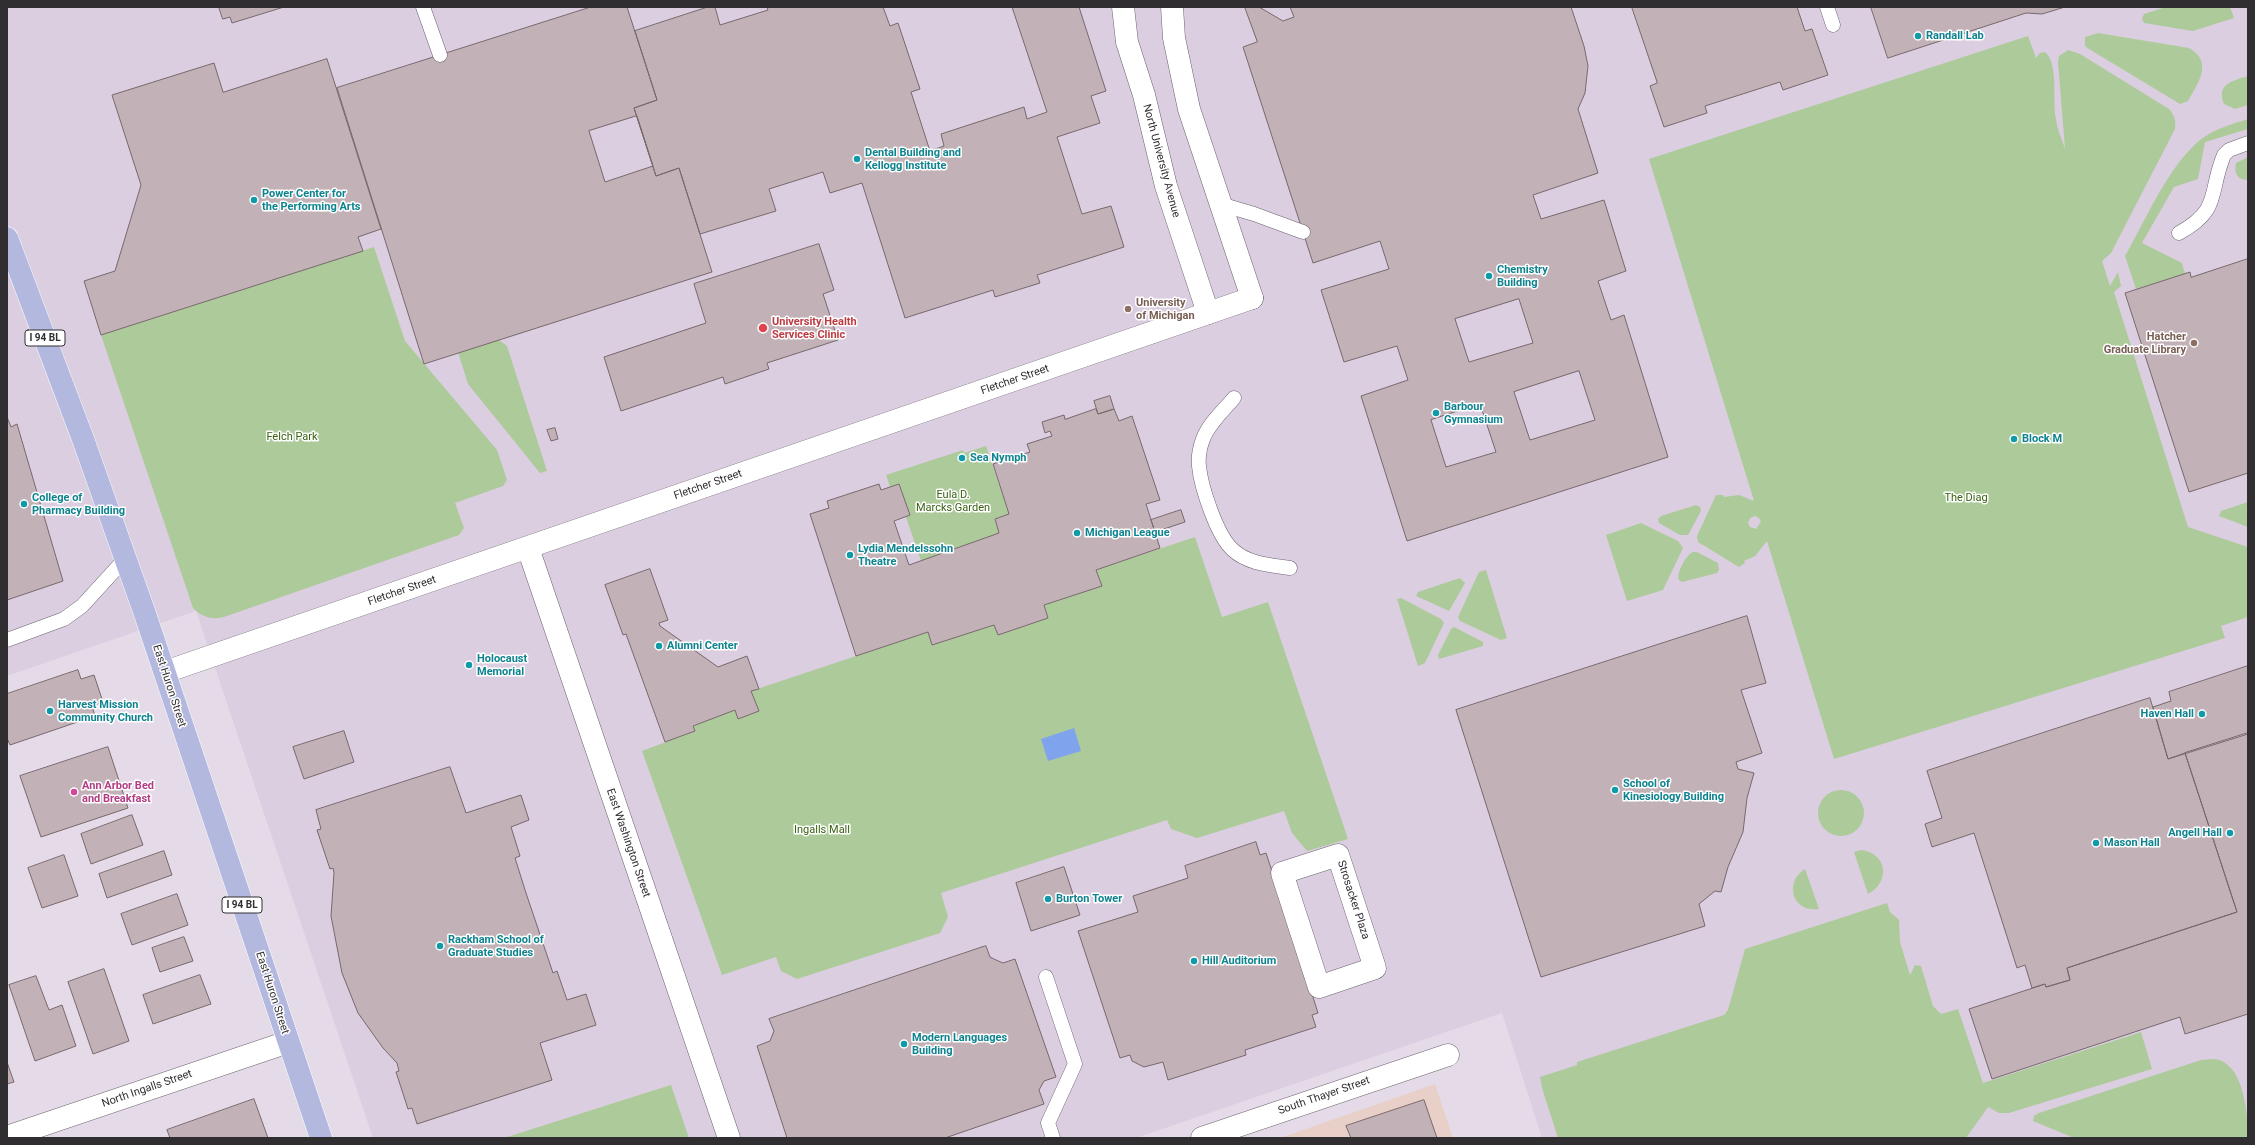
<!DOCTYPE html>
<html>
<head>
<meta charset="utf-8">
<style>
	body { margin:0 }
	#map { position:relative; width:2255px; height:1145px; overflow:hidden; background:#e5dbe8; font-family:Roboto,sans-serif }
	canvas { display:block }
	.frame { position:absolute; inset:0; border:8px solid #312e32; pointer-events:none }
</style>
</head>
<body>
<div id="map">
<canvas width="2255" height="1145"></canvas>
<div class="frame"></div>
</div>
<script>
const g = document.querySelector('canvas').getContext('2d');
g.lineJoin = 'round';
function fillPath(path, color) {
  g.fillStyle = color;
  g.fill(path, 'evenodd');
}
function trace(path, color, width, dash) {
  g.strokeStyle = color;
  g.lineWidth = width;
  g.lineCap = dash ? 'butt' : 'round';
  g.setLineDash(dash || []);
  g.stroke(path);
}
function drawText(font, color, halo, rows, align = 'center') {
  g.font = font + ' Roboto,sans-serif';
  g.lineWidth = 3;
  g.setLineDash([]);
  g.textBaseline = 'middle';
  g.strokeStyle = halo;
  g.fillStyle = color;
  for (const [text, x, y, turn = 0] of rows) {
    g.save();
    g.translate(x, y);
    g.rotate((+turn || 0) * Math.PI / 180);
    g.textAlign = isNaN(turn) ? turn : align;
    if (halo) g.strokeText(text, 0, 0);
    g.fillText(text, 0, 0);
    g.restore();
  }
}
const commercial = new Path2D(`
	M 1435,1084 L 1453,1138 L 1280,1138 Z`);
const built = new Path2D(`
	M 7,7 L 2248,7 L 2248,1138 L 1542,1138 L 1502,1013 L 1136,1138 L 373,1138 L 196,611 L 7,676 Z`);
const green = new Path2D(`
	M 2166,7 L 2230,7 L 2234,18 L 2193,31 L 2144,23 L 2142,19 L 2144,14 Z
	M 2098,33 L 2189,48 C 2214,62 2198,83 2188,101 L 2180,104 L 2089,49 L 2085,46 L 2085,37 Z
	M 2028,36 L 2036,58 L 2040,53 L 2045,52 C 2059,63 2052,102 2056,119 C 2057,129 2062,139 2065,149 L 2058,62 L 2059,56 L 2068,50 L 2080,54 L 2169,109 C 2175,116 2176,121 2175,129 L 2111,253 L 2102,261 L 2110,286 L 2118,272 L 2121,286 L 2114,292 L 2188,527 L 2248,547 L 2248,617 L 2221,626 L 2225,638 L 1834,759 L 1767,541 L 1755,556 L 1744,561 L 1745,563 L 1739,567 L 1698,542 L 1697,536 L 1716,495 L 1723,495 L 1724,497 L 1739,495 L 1754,501 L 1649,159 ZM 1755,516 L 1759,518 L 1761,522 L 1756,529 L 1750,527 L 1748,523 L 1750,518 Z
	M 2248,76 L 2248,105 L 2235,109 L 2224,104 C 2216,84 2232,81 2248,76 Z
	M 2248,119 L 2248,129 L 2205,142 L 2198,179 L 2174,187 L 2142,243 L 2182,263 L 2185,274 L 2136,289 L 2125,256 C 2147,218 2167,168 2200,140 C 2214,129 2232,124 2248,119 Z
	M 2248,157 L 2248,180 C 2237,180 2234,173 2236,163 Z
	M 374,247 L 405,341 L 497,450 L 507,480 L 503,486 L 455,503 L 464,528 L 459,535 L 224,617 C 212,620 202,617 193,608 L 101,335 Z
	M 454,307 L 507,346 L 547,471 L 540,473 L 468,384 L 445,310 Z
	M 986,446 L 1009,514 L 995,519 L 999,533 L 921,561 L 906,517 L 910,515 L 899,484 L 890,487 L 886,475 L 963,450 L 964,453 Z
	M 2248,502 L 2248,527 L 2219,516 L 2221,511 Z
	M 1696,505 L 1700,507 L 1701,511 L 1688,535 L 1680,535 L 1659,523 L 1658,519 L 1661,516 Z
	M 1641,523 L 1678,541 L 1683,548 L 1663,590 L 1627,601 L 1606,535 Z
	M 1195,537 L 1222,617 L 1268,602 L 1348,839 L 1307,851 L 1292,833 L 1284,811 L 1197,838 L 1171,829 L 1167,820 L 941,893 L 948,917 L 940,933 L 797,979 L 781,971 L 776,957 L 722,975 L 642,751 L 695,731 L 693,726 L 735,710 L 738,719 L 759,711 L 751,691 L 928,632 L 932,645 L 994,625 L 998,635 L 1048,618 L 1044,605 L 1102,586 L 1096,570 Z
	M 1693,552 L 1697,552 L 1718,563 L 1719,570 L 1717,573 L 1682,582 L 1679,580 C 1676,573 1686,555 1693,552 Z
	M 1486,570 L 1507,638 L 1501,640 L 1460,621 L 1458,617 L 1479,572 Z
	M 1460,578 L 1465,583 L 1449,611 L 1416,596 L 1418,592 Z
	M 1401,598 L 1441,619 L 1444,623 L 1425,663 L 1418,666 L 1397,599 Z
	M 1454,627 L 1483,642 L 1483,646 L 1439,659 L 1438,655 L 1451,629 Z
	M1818 813a23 23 0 1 1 46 0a23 23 0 1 1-46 0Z
	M 1861,850 C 1887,853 1891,882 1868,894 L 1854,852 Z
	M 1805,869 L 1819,909 C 1793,913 1783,883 1805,869 Z
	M 1887,903 L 1890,912 L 1899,920 L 1900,942 L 1910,975 L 1915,965 L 1921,966 L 1933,1006 L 1941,1014 L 1958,1009 L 1983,1083 L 2141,1032 L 2152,1069 L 2009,1113 L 1999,1113 L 1988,1107 L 1966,1138 L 1558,1138 L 1542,1088 L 1540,1077 L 1577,1065 L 1577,1062 L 1724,1015 L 1728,1010 L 1745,949 Z
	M 2214,1059 C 2244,1062 2248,1114 2248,1138 L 2074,1138 L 2033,1121 L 2034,1116 L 2039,1113 L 2201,1060 Z
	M 671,1085 L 689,1138 L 504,1138 L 658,1089 Z`);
const water = new Path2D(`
	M 1074,728 L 1081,751 L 1048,761 L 1041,739 Z`);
const building = new Path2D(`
	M 219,7 L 284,7 L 232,23 L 230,17 L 223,19 Z
	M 591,7 L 627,7 L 657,100 L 634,108 L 656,176 L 679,168 L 712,272 L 424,364 L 337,88 Z
	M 708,7 L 715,7 L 720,25 L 768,10 L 767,7 L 883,7 L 890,26 L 898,23 L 920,89 L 911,92 L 930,151 L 944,146 L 941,134 L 1024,107 L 1027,119 L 1047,112 L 1012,7 L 1079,7 L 1106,91 L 1091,96 L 1100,123 L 1057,137 L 1082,214 L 1111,206 L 1124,247 L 1037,275 L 1040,283 L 995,297 L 993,290 L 905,318 L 862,183 L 830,193 L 823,172 L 769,189 L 776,211 L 700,234 L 679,168 L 656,176 L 634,108 L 657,100 L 635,31 Z
	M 1245,7 L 1259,7 L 1283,21 L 1294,17 L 1290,7 L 1571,7 L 1584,46 L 1588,66 L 1585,93 L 1578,109 L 1598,173 L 1533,195 L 1541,219 L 1604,200 L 1626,271 L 1598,281 L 1611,320 L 1624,315 L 1668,457 L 1407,541 L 1361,396 L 1408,380 L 1397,346 L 1344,362 L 1321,290 L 1389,269 L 1380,241 L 1313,263 L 1243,47 L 1257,42 ZM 1519,299 L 1533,343 L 1469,362 L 1455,319 ZM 1579,371 L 1595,420 L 1530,440 L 1514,392 ZM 1480,404 L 1496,452 L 1446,467 L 1431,420 Z
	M 1632,7 L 1797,7 L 1805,31 L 1812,29 L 1828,75 L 1783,90 L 1780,82 L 1705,106 L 1707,113 L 1664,127 L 1650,86 L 1657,83 Z
	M 1871,7 L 2065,7 L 2042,14 L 2026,13 L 1888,58 Z
	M 327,59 L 381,229 L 358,237 L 363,251 L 101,335 L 84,281 L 115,271 L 141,185 L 112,95 L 214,63 L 223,92 Z
	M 637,116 L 653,166 L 605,182 L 589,131 Z
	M 819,244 L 834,290 L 823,294 L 838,340 L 767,363 L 769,369 L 725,384 L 723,377 L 621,411 L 604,357 L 706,323 L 694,284 Z
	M 2248,259 L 2248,473 L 2189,492 L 2125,293 L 2190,272 L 2191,277 Z
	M 1110,396 L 1114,409 L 1098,414 L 1094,401 Z
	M 1096,409 L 1098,414 L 1114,409 L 1119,421 L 1132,416 L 1160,500 L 1146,504 L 1160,548 L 1096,570 L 1102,586 L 1044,605 L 1048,618 L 998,635 L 994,625 L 932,645 L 928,632 L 856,656 L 810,514 L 829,508 L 827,501 L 879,484 L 881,490 L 899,484 L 910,515 L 894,521 L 909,565 L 999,533 L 995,519 L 1009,514 L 993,464 L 1030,452 L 1027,444 L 1052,436 L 1050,431 L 1045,433 L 1042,422 L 1064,415 L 1065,419 Z
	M 7,417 L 11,427 L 17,424 L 63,581 L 7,600 Z
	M 555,428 L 558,439 L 551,441 L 547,430 Z
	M 1181,510 L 1185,522 L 1155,532 L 1151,520 Z
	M 650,569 L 668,620 L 659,623 L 660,626 L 718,667 L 747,656 L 759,689 L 751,691 L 759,711 L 738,719 L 735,710 L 693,726 L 695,731 L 665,742 L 626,634 L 623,635 L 605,585 Z
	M 1747,616 L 1766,683 L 1741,690 L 1762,753 L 1736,762 L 1738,769 L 1754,773 L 1747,798 L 1743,832 L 1728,867 L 1721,892 L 1715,891 L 1699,904 L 1705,926 L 1541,977 L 1456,710 Z
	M 2248,666 L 2248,734 L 2168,759 L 2153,707 L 2171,701 L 2169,692 Z
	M 78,670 L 81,679 L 94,675 L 103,702 L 92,706 L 95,716 L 10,745 L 7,738 L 7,694 Z
	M 2150,698 L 2168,759 L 2185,753 L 2237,912 L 2067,968 L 2070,980 L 2046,987 L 2045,984 L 2032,988 L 2025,965 L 2017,968 L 1974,833 L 1932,847 L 1925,824 L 1942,818 L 1927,771 Z
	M 344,731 L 354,762 L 304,779 L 293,747 Z
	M 2248,733 L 2248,1014 L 2185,1034 L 2180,1017 L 1992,1079 L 1969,1009 L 2045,984 L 2046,987 L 2070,980 L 2067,968 L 2237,912 L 2185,753 Z
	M 108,747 L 128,808 L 41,837 L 20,776 Z
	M 450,767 L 466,813 L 521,795 L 529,820 L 511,827 L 520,856 L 515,858 L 526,893 L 553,973 L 557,971 L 567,1000 L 586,994 L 596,1025 L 540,1043 L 552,1080 L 417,1124 L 412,1108 L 408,1109 L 396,1072 L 399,1071 L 397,1063 L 383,1048 L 358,1013 L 342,973 L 331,916 L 334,873 L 333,868 L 330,869 L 317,830 L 321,829 L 316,810 Z
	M 132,815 L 143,845 L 91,864 L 81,834 Z
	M 1256,842 L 1260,855 L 1266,853 L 1307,978 L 1318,1013 L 1312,1015 L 1316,1027 L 1245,1050 L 1246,1055 L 1168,1080 L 1163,1062 L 1144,1067 L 1132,1061 L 1130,1055 L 1120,1058 L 1078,931 L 1138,912 L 1133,896 L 1188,878 L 1185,866 Z
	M 164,851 L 172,875 L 107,898 L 99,874 Z
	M 64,855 L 78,896 L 42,908 L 28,868 Z
	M 1064,867 L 1080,915 L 1031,931 L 1016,883 Z
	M 177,894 L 188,925 L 132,945 L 121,914 Z
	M 184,937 L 193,961 L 160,972 L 152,948 Z
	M 986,946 L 990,957 L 996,960 L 1003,963 L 1015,959 L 1056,1077 L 1044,1081 L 1039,1090 L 1044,1104 L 945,1138 L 787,1138 L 757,1046 L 770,1041 L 774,1031 L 769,1019 Z
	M 104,969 L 129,1041 L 93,1054 L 68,982 Z
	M 200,975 L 211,1004 L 153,1024 L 143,995 Z
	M 36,976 L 49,1010 L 62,1005 L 76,1046 L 35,1061 L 9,985 Z
	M 7,1062 L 14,1082 L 7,1084 Z
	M 254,1099 L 268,1138 L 170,1138 L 167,1130 Z
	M 1424,1100 L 1437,1138 L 1351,1138 L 1346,1126 Z`);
const service = new Path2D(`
	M 423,7 L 440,55
	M 1827,7 L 1833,25
	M 1220,204 L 1254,214 L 1303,232
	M 2179,233 C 2222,209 2208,193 2224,155 L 2229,150 L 2248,143
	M 1234,398 C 1224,410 1209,423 1203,439 C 1200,447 1198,457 1199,466 C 1201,487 1217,536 1233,550 C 1248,564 1271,565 1290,568
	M 7,640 L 64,619 L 82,606 L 125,559
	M 1046,977 L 1075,1064 L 1048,1123 L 1053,1138`);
const pedestrian = new Path2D(`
	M 1338,855 L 1375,968 L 1319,987 L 1282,873 Z`);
const minor = new Path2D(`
	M 528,548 L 729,1138
	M 165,672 L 1252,298
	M 7,1137 L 288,1042
	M 1202,1138 L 1448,1055`);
const tertiary = new Path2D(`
	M 1123,7 L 1127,42 L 1144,95 L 1166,186 L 1208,313
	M 1172,7 L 1174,38 L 1189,109 L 1252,298`);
const primary = new Path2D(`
	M 7,238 L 83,439 L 144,611 L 321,1138`);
const markers = [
	[1918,36,4,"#0f9aa8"],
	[857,159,4,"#0f9aa8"],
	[254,200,4,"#0f9aa8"],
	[1489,276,4,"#0f9aa8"],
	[1128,309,4,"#8d6e63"],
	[763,328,5,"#e0444e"],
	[2194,343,4,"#8d6e63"],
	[1436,413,4,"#0f9aa8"],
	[2014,439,4,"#0f9aa8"],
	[962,458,4,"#0f9aa8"],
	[24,504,4,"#0f9aa8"],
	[1077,533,4,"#0f9aa8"],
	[850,555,4,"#0f9aa8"],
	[659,646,4,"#0f9aa8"],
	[469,665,4,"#0f9aa8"],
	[50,711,4,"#0f9aa8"],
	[2202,714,4,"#0f9aa8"],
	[1615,790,4,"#0f9aa8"],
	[74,792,4,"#d1479c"],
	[2230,833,4,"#0f9aa8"],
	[2096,843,4,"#0f9aa8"],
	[1048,899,4,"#0f9aa8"],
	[440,946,4,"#0f9aa8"],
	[1194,961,4,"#0f9aa8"],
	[904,1044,4,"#0f9aa8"]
];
const shields = [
	[45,338,40],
	[242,905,40]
];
const shieldNames = [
	["I 94 BL",45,338],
	["I 94 BL",242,905]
];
const cultureNames = [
	["Randall Lab",1926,36],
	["Dental Building and",865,153],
	["Kellogg Institute",865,166],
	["Power Center for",262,194],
	["the Performing Arts",262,207],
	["Chemistry",1497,270],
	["Building",1497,283],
	["Barbour",1444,407],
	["Gymnasium",1444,420],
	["Block M",2022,439],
	["Sea Nymph",970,458],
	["College of",32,498],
	["Pharmacy Building",32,511],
	["Michigan League",1085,533],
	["Lydia Mendelssohn",858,549],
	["Theatre",858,562],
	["Alumni Center",667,646],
	["Holocaust",477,659],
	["Memorial",477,672],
	["Harvest Mission",58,705],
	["Community Church",58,718],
	["Haven Hall",2194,714,"right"],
	["School of",1623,784],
	["Kinesiology Building",1623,797],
	["Angell Hall",2222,833,"right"],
	["Mason Hall",2104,843],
	["Burton Tower",1056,899],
	["Rackham School of",448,940],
	["Graduate Studies",448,953],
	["Hill Auditorium",1202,961],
	["Modern Languages",912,1038],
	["Building",912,1051]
];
const streetNames = [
	["North University Avenue",1161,161,75],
	["Fletcher Street",1015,380,-19],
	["Fletcher Street",708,485,-19],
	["Fletcher Street",402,591,-19],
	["East Huron Street",169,686,72],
	["East Washington Street",628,843,71],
	["Strosacker Plaza",1353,900,72],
	["East Huron Street",272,993,72],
	["North Ingalls Street",147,1089,-19],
	["South Thayer Street",1324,1096,-19]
];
const educationNames = [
	["University",1136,303],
	["of Michigan",1136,316],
	["Hatcher",2186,337,"right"],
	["Graduate Library",2186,350,"right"]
];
const healthNames = [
	["University Health",772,322],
	["Services Clinic",772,335]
];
const parkNames = [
	["Felch Park",292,437],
	["Eula D.",953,495],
	["Marcks Garden",953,508],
	["The Diag",1966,498],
	["Ingalls Mall",822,830]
];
const hotelNames = [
	["Ann Arbor Bed",82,786],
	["and Breakfast",82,799]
];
fillPath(commercial, '#e8cfc8');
fillPath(built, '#dccee1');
fillPath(green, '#adca9a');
fillPath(water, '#7fa3ed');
fillPath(building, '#c2b1b6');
trace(building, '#78696d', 1);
trace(service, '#6b636e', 15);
trace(pedestrian, '#6b636e', 23);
trace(minor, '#6b636e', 23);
trace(tertiary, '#6b636e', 23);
trace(primary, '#fff', 23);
trace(service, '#fff', 14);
trace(pedestrian, '#fff', 22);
trace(minor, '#fff', 22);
trace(tertiary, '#fff', 22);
trace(primary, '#b3b8df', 22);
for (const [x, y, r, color] of markers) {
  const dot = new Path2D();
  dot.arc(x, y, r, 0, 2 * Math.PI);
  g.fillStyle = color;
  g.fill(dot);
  trace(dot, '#fff', 1.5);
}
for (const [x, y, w] of shields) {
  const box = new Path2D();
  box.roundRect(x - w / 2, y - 8, w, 16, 3);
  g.fillStyle = '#fff';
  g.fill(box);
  trace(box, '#312e32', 1);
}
drawText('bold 10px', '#312e32', null, shieldNames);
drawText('bold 11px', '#0d838f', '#fff', cultureNames, 'left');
drawText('11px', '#312e32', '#fff', streetNames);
drawText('bold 11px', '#785e54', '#fff', educationNames, 'left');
drawText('bold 11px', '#be3a42', '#fff', healthNames, 'left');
drawText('11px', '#3a6213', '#fff', parkNames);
drawText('bold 11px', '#b23c85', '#fff', hotelNames, 'left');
</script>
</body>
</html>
